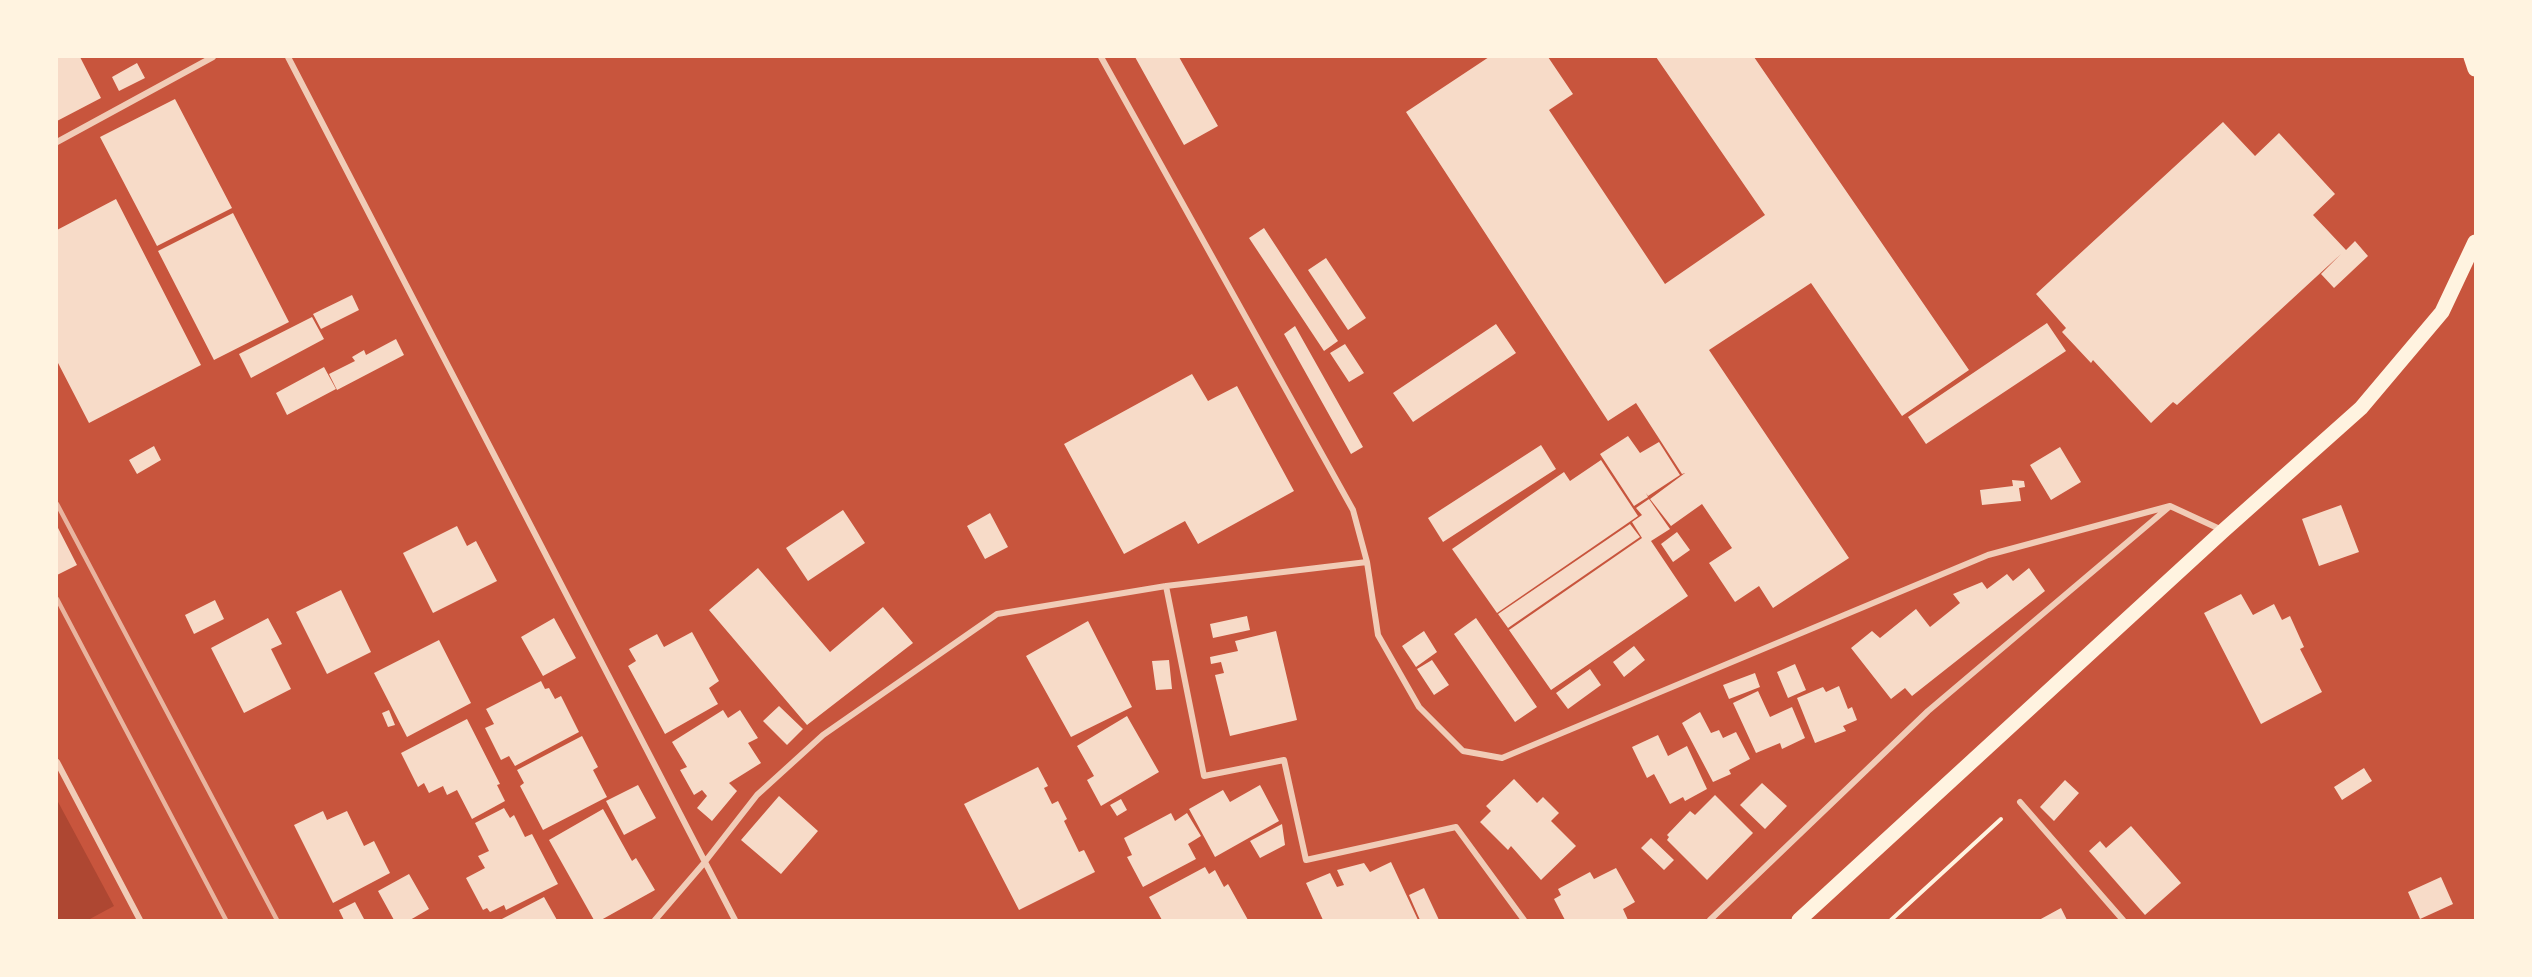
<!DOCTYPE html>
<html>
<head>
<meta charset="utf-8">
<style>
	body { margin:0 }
	#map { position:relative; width:2532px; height:977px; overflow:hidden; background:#c8553d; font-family:"Public Sans",sans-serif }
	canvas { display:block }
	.frame { position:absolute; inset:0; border:58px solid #fff3e0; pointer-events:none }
</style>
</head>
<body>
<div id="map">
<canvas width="2532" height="977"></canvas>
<div class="frame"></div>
</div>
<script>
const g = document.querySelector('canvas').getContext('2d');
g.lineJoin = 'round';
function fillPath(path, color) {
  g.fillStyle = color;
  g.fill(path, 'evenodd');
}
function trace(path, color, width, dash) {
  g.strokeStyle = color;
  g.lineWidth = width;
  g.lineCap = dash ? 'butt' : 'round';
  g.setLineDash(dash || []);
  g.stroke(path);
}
const green = new Path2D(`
	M 57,800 L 114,906 L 88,920 L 57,920 Z`);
const building = new Path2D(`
	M 57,57 L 80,57 L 101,98 L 57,121 Z
	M 1135,57 L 1179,57 L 1218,126 L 1184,145 Z
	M 1489,57 L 1548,57 L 1573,94 L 1549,110 L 1665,284 L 1765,215 L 1656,57 L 1754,57 L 1969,370 L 1902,416 L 1811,283 L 1709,350 L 1849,558 L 1773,608 L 1759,586 L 1735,602 L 1709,563 L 1732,548 L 1702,504 L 1671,526 L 1650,499 L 1685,473 L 1682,474 L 1636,403 L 1608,421 L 1406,112 Z
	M 137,63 L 145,78 L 119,91 L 112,77 Z
	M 175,99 L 232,208 L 157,246 L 100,137 Z
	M 2223,122 L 2255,156 L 2279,133 L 2335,194 L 2313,215 L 2346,250 L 2355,241 L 2368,256 L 2334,288 L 2321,274 L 2341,254 L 2177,405 L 2173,402 L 2151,423 L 2093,360 L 2091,363 L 2062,332 L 2066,328 L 2036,294 Z
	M 116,199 L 201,365 L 89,423 L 57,361 L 57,230 Z
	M 233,213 L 289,322 L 214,360 L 158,251 Z
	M 1264,228 L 1338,341 L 1324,351 L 1249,238 Z
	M 1326,258 L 1366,318 L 1348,330 L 1308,270 Z
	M 352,295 L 359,310 L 321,329 L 313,314 Z
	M 312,317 L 324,339 L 251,378 L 239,354 Z
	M 2047,323 L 2066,351 L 1926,444 L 1908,417 Z
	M 1496,324 L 1516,353 L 1413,422 L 1393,393 Z
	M 1295,326 L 1363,447 L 1351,454 L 1284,334 Z
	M 396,339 L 404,355 L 337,390 L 329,374 L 355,361 L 352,357 L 364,350 L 366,355 Z
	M 1345,344 L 1364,373 L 1349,382 L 1330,353 Z
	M 324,367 L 336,389 L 287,415 L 276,393 Z
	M 1192,374 L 1208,401 L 1237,386 L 1294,491 L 1198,544 L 1185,521 L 1124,554 L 1064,444 Z
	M 1628,436 L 1640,453 L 1659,442 L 1680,475 L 1648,496 L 1646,493 L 1648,497 L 1634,506 L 1600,454 Z
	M 1541,445 L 1556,469 L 1443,542 L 1428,518 Z
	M 154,446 L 161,460 L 137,474 L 129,460 Z
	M 2060,447 L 2081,482 L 2051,500 L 2030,465 Z
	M 1601,460 L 1638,516 L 1497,613 L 1452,549 L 1564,472 L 1570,481 Z
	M 2012,480 L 2024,481 L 2025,487 L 2019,488 L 2021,501 L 1982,505 L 1980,490 L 2013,486 Z
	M 1649,499 L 1670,529 L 1651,541 L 1688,596 L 1551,690 L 1509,630 L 1642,538 L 1632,522 L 1642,515 L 1636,508 Z
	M 2341,505 L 2359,552 L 2319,566 L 2302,519 Z
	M 843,510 L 865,543 L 808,581 L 786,548 Z
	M 990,513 L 1008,547 L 985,559 L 967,526 Z
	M 1630,524 L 1640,537 L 1508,628 L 1498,614 Z
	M 57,526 L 77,565 L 57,575 Z
	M 457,526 L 467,546 L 476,541 L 497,581 L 433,613 L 403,553 Z
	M 1677,532 L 1690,550 L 1673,562 L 1661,544 Z
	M 758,568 L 830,652 L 883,607 L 913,643 L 807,725 L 709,610 Z
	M 2029,568 L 2045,591 L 1912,696 L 1905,688 L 1891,699 L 1851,648 L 1872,631 L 1880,638 L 1916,609 L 1930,627 L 1960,603 L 1953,594 L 1982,582 L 1987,589 L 2007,574 L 2013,581 Z
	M 341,590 L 371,652 L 327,674 L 296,612 Z
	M 2241,594 L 2253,615 L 2274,604 L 2282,620 L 2290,616 L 2304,647 L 2300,649 L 2322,692 L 2261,724 L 2204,613 Z
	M 215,600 L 224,619 L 194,634 L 185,615 Z
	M 1247,616 L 1250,630 L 1213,638 L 1210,624 Z
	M 268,618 L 282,644 L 271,649 L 291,689 L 244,713 L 211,648 Z
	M 554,618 L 576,658 L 543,676 L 521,637 Z
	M 1476,618 L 1537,707 L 1515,722 L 1454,634 Z
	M 1088,621 L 1132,707 L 1071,737 L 1026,656 Z
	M 1276,631 L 1297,720 L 1230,736 L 1215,675 L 1224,673 L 1221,662 L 1211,664 L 1210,657 L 1238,651 L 1235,641 Z
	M 1424,631 L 1437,652 L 1416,667 L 1402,646 Z
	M 692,632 L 719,681 L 709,688 L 718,704 L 665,734 L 628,666 L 636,661 L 629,649 L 657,634 L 664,647 Z
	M 439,640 L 471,703 L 407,737 L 374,673 Z
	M 1634,646 L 1645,660 L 1624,677 L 1613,662 Z
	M 1169,660 L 1172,689 L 1156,690 L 1152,661 Z
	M 1432,660 L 1449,685 L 1434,695 L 1417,669 Z
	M 1795,664 L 1806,690 L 1788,698 L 1777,672 Z
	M 1590,669 L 1601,685 L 1568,709 L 1556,693 Z
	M 1755,673 L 1760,687 L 1729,699 L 1723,685 Z
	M 541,681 L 545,689 L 549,688 L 555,699 L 561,696 L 579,732 L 515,766 L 509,756 L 501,760 L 485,728 L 494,724 L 486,709 Z
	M 1839,686 L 1848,709 L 1852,707 L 1857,720 L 1843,726 L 1846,731 L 1815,743 L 1797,698 L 1823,687 L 1826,692 Z
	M 1758,691 L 1770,717 L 1792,707 L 1805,738 L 1782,749 L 1780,743 L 1756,753 L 1733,703 Z
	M 779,706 L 803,729 L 787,745 L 763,721 Z
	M 389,710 L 395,725 L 388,727 L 382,713 Z
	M 723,710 L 728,718 L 740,710 L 758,738 L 748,743 L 761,763 L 729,783 L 737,791 L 712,821 L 697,808 L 707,796 L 702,790 L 694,795 L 680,770 L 687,767 L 672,742 Z
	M 1700,712 L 1711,733 L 1719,730 L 1723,738 L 1736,732 L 1750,759 L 1729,770 L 1731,774 L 1713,782 L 1682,723 Z
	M 1127,716 L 1159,772 L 1101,806 L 1087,780 L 1094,776 L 1077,746 Z
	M 467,719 L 500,784 L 497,785 L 505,801 L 472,819 L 457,790 L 447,795 L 443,786 L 429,793 L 424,783 L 418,787 L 401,753 Z
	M 1658,735 L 1668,756 L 1687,746 L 1707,789 L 1685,801 L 1683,797 L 1670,804 L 1654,774 L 1647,778 L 1632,747 Z
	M 582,736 L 598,767 L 593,770 L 607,797 L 543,830 L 520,786 L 524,783 L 517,770 Z
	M 1038,767 L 1048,786 L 1044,788 L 1052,804 L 1058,801 L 1067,819 L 1064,821 L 1079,852 L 1084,850 L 1095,872 L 1019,910 L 964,804 Z
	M 2364,768 L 2372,781 L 2342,800 L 2334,787 Z
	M 1514,779 L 1537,803 L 1543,797 L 1559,813 L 1551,821 L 1576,846 L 1541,880 L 1511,846 L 1508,850 L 1480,822 L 1491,811 L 1486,806 Z
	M 2065,780 L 2079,793 L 2054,821 L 2040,807 Z
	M 1762,783 L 1787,806 L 1765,829 L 1740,805 Z
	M 638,785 L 656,818 L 624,835 L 606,801 Z
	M 1260,785 L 1279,821 L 1215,857 L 1189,809 L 1223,790 L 1230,802 Z
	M 1715,795 L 1753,833 L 1707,880 L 1667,840 L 1669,837 L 1667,835 L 1690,811 L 1695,815 Z
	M 779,796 L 818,831 L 781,874 L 741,840 Z
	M 1121,799 L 1127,810 L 1117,816 L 1110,805 Z
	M 504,808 L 510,818 L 514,815 L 525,837 L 532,834 L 558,884 L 506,910 L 504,905 L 490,912 L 487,908 L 483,910 L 466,878 L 485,868 L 478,856 L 489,851 L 475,823 Z
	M 603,809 L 632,861 L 636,858 L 655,890 L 601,920 L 594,920 L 549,840 Z
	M 323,811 L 327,820 L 347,811 L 364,846 L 374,841 L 390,873 L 333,903 L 294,825 Z
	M 1171,813 L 1175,821 L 1187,813 L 1201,836 L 1188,844 L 1196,859 L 1143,887 L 1127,857 L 1132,855 L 1124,838 Z
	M 1282,824 L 1285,845 L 1260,858 L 1250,841 Z
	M 2131,826 L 2181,883 L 2145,915 L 2089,851 L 2100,841 L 2106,848 Z
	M 1651,838 L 1674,860 L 1664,870 L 1641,848 Z
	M 1391,862 L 1418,920 L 1323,920 L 1306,883 L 1330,873 L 1337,887 L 1344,885 L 1337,870 L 1364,863 L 1370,872 Z
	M 1205,867 L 1209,874 L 1215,870 L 1224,887 L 1228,884 L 1248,920 L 1162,920 L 1149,897 Z
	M 1616,868 L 1635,902 L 1623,909 L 1628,920 L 1565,920 L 1554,899 L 1561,895 L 1558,889 L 1590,872 L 1594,879 Z
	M 409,874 L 429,909 L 410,920 L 394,920 L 378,891 Z
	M 2441,877 L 2453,904 L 2420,919 L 2408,892 Z
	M 1424,888 L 1439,920 L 1420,920 L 1409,895 Z
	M 544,897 L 557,920 L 500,920 Z
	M 355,902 L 364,919 L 344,920 L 339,910 Z
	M 2061,908 L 2067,920 L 2039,920 Z`);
const path = new Path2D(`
	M 1891,920 L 2001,819`);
const minor = new Path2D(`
	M 288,57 L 735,920
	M 1101,57 L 1353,510 L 1367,562
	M 57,142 L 213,57
	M 1166,586 L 1204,776 L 1284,760 L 1306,860 L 1456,827 L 1524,920
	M 57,762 L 140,920
	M 2020,802 L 2123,920
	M 655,920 L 704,863 L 757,795 L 823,735 L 997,614 L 1166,586 L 1367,562 L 1378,635 L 1419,707 L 1463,751 L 1502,758 L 1988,555 L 2170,506 L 2222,530
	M 1710,920 L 1928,711 L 2169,507`);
const primary = new Path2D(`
	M 2471,57 L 2475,69
	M 1799,920 L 2223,531 L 2361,408 L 2442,312 L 2475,242`);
const rail = new Path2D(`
	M 57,504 L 277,920
	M 57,599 L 226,920`);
fillPath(green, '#ae4732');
fillPath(building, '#f7dbc8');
trace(path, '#fff3e0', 4);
trace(minor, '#f1ccb7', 6);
trace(primary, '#fff3e0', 15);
trace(rail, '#e9b49f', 4.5);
</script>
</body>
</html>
